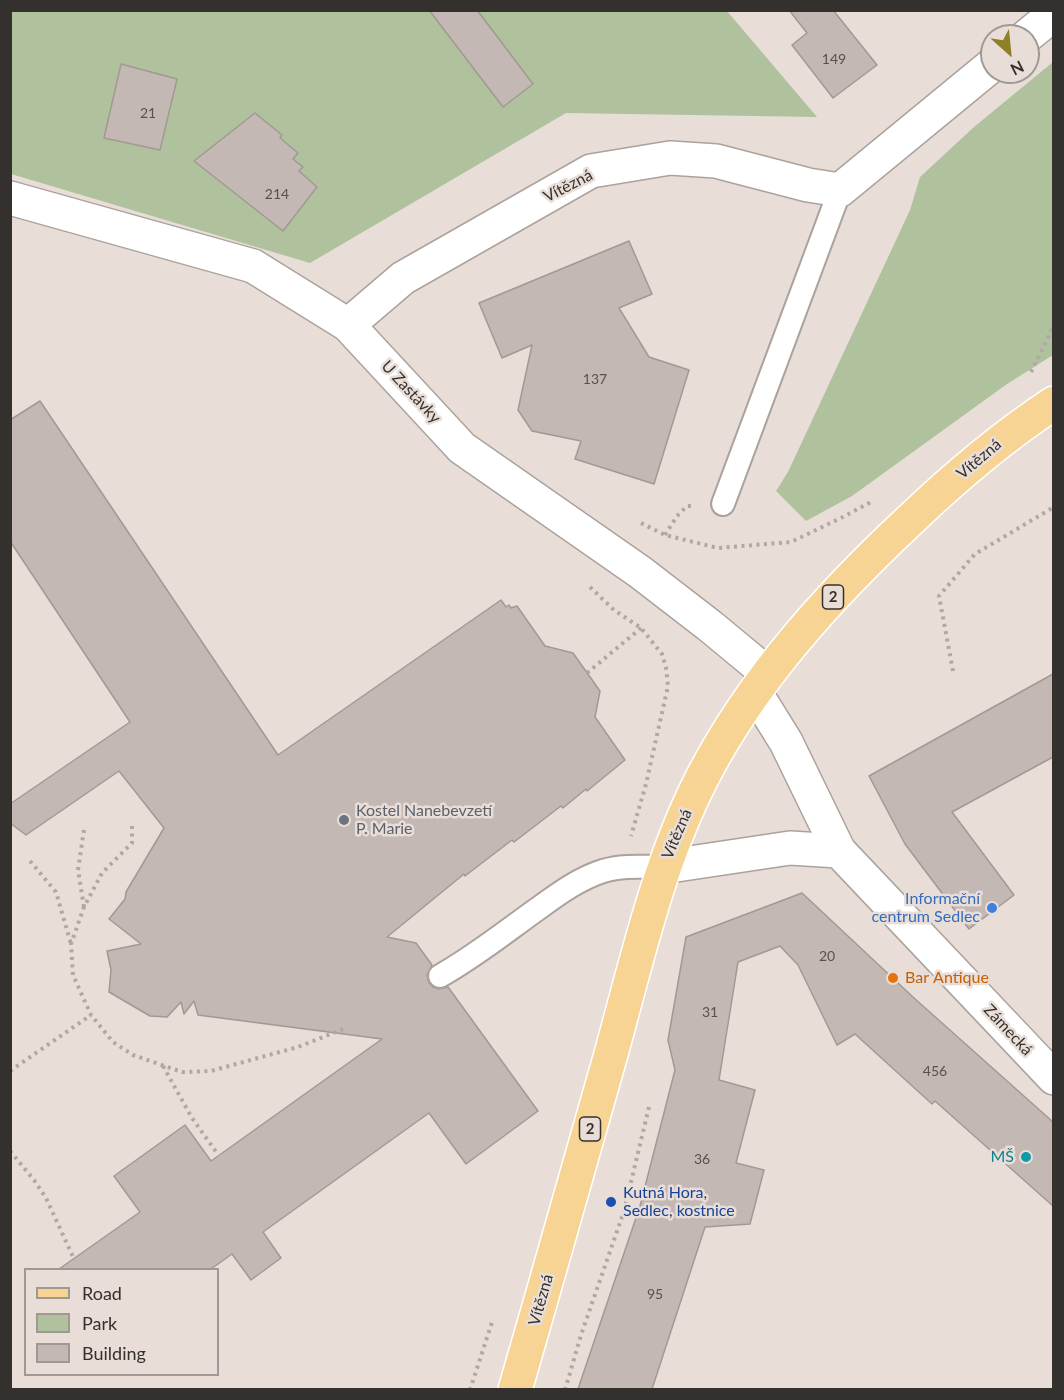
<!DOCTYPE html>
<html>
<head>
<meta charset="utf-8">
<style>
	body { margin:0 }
	#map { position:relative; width:1064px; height:1400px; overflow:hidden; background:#e8ded7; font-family:Lato,sans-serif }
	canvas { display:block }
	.frame { position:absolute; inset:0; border:12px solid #34302d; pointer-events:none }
	.legend { position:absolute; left:24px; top:1268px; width:195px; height:108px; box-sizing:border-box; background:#e8ded7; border:2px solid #a09893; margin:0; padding:8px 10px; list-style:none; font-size:18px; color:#34302d }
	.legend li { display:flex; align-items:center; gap:12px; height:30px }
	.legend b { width:30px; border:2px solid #a09893 }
	.north { position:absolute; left:980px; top:24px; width:60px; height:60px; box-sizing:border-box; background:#e8ded7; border:2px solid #a09893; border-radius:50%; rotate:153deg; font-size:16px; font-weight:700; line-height:24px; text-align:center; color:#34302d }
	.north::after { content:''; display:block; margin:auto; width:21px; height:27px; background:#8d8027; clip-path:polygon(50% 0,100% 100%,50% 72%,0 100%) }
</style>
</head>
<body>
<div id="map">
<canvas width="1064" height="1400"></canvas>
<div class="frame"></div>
<ul class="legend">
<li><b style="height:8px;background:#f7d394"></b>Road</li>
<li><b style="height:16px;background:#b0c19e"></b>Park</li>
<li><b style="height:16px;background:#c3b8b3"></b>Building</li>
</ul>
<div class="north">N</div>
</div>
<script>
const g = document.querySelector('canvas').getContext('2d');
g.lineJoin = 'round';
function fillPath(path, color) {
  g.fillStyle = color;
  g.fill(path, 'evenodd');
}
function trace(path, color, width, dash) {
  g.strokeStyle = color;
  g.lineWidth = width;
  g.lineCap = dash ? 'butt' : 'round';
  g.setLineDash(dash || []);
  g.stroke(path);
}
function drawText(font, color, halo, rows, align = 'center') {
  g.font = font + ' Lato,sans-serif';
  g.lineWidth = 5;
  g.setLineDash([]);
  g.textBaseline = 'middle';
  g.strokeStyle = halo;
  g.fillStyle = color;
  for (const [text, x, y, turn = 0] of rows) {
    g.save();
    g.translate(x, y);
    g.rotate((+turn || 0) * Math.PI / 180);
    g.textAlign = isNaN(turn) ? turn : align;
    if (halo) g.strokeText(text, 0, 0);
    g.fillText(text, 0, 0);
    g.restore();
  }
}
const green = new Path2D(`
	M 10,11 L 727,11 L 817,117 L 566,113 L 310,263 L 11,174 Z
	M 1053,62 L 1053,355 L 1007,384 L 852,496 L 806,521 L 776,491 L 788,472 L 910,210 L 920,177 L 974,127 Z`);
const building = new Path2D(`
	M 429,10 L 477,10 L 533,84 L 503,107 Z
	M 789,10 L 833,10 L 877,65 L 833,98 L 792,45 L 807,33 Z
	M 121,64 L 177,79 L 160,150 L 104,138 Z
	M 255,113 L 282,135 L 280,138 L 298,153 L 293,159 L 303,167 L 299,171 L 317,187 L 283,231 L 194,161 Z
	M 629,241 L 652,294 L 619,308 L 649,357 L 689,370 L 654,484 L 575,459 L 581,441 L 532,431 L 518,410 L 532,345 L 502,358 L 479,303 Z
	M 40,401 L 278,755 L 501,600 L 506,607 L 509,605 L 511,608 L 517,606 L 545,646 L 573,653 L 600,691 L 595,717 L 625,760 L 587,791 L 586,789 L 563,808 L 561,806 L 514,842 L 512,840 L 465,876 L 464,874 L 387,937 L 416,943 L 432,965 L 427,975 L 429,983 L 433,987 L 439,989 L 448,987 L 538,1111 L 466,1164 L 429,1113 L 263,1232 L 281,1258 L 251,1280 L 232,1254 L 211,1269 L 59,1269 L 140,1212 L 114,1176 L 185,1125 L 211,1161 L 382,1039 L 198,1015 L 194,1001 L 184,1014 L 181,1002 L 167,1017 L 150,1016 L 109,992 L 111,970 L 107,951 L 141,944 L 109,919 L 125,899 L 126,892 L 164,828 L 119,771 L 26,835 L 10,823 L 10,804 L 130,722 L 10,541 L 10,420 Z
	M 1053,674 L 1053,757 L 952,812 L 1014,895 L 969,929 L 905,844 L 869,776 Z
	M 802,893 L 914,998 L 1053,1122 L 1053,1206 L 935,1101 L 932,1104 L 855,1034 L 837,1045 L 798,965 L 780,946 L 738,962 L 719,1080 L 755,1090 L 736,1163 L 764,1170 L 750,1224 L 705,1227 L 652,1389 L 578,1389 L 640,1206 L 675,1070 L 668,1040 L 686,937 Z`);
const path = new Path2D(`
	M 1031,372 L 1054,325
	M 641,523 L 665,535 L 718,548 L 791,542 L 843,517 L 871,502
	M 665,535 L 677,516 L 687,506 L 691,506
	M 590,587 L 614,610 L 641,628 L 662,654 L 666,668 L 668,686 L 646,784 L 631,836
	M 953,671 L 939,596 L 975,554 L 1054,507
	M 587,673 L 641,628
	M 132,826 L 132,843 L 102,873 L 84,907 L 71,944 L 73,975 L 91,1015 L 113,1042 L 133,1055 L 182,1072 L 211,1071 L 298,1047 L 346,1028
	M 30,861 L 56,892 L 71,944
	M 84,907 L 78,870 L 84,830
	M 163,1066 L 192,1118 L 219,1156
	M 10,1071 L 91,1015
	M 10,1151 L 34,1180 L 46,1198 L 74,1259
	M 470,1390 L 493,1319
	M 565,1390 L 581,1335 L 624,1211 L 649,1107`);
const lane = new Path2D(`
	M 723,504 L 840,190
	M 440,976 C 474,957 504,933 536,910 C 557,895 578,879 603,871 C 623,865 644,867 663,867`);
const street = new Path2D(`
	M 1027,36 L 1054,14
	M 10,198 L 253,266 L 348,325 L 462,448 L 640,572 L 710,626 L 768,674
	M 348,325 L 403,278 L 591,171 L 670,158 L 716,161 L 808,185 L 840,190 L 992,65
	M 755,692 L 786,742 L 839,851 L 1054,1078
	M 663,867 L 790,848 L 839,851`);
const primary = new Path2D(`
	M 515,1390 C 547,1278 580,1166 611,1054 C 637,960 658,864 702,778 C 753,679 829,596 909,521 C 954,478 1002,437 1054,403`);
const markers = [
	[344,820,6,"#6b7280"],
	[992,908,6,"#3f7fe0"],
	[893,978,6,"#e8710a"],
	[1026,1157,6,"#0f9aa8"],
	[611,1202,6,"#1a4fb4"]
];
const numberNames = [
	["149",834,59],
	["21",148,113],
	["214",277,194],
	["137",595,379],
	["20",827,956],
	["31",710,1012],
	["456",935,1071],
	["36",702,1159],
	["95",655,1294]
];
const shields = [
	[833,597,21],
	[590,1129,21]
];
const shieldNames = [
	["2",833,597],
	["2",590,1129]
];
const streetNames = [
	["Vítězná",568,186,-27],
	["U Zastávky",411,392,47],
	["Vítězná",979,459,-40],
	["Vítězná",677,834,-67],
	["Zámecká",1008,1030,47],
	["Vítězná",541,1300,-74]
];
const worshipNames = [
	["Kostel Nanebevzetí",356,811],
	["P. Marie",356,829]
];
const shopNames = [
	["Informační",980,899],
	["centrum Sedlec",980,917]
];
const foodNames = [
	["Bar Antique",905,978]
];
const cultureNames = [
	["MŠ",1014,1157]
];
const transitNames = [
	["Kutná Hora,",623,1193],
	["Sedlec, kostnice",623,1211]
];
fillPath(green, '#b0c19e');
fillPath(building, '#c3b8b3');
trace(building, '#a39893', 1.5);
trace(lane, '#aca29c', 26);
trace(street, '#aca29c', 36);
trace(primary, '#fff', 36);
trace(path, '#b0a8a2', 4, [3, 4.5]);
trace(lane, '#fff', 22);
trace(street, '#fff', 33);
trace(primary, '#f7d394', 33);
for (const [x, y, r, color] of markers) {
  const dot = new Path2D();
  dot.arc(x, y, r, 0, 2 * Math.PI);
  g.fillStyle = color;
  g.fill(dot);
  trace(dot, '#e8ded7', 2);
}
drawText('14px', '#58524e', null, numberNames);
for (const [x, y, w] of shields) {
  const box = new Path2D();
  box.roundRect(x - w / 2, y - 12, w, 24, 4.5);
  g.fillStyle = '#e8ded7';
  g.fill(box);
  trace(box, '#34302d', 1.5);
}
drawText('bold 15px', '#34302d', null, shieldNames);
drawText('16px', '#34302d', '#e8ded7', streetNames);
drawText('16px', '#5b616d', '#e8ded7', worshipNames, 'left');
drawText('16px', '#366cbe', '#e8ded7', shopNames, 'right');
drawText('16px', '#c56008', '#e8ded7', foodNames, 'left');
drawText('16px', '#0d838f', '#e8ded7', cultureNames, 'right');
drawText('16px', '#164399', '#e8ded7', transitNames, 'left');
</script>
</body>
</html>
